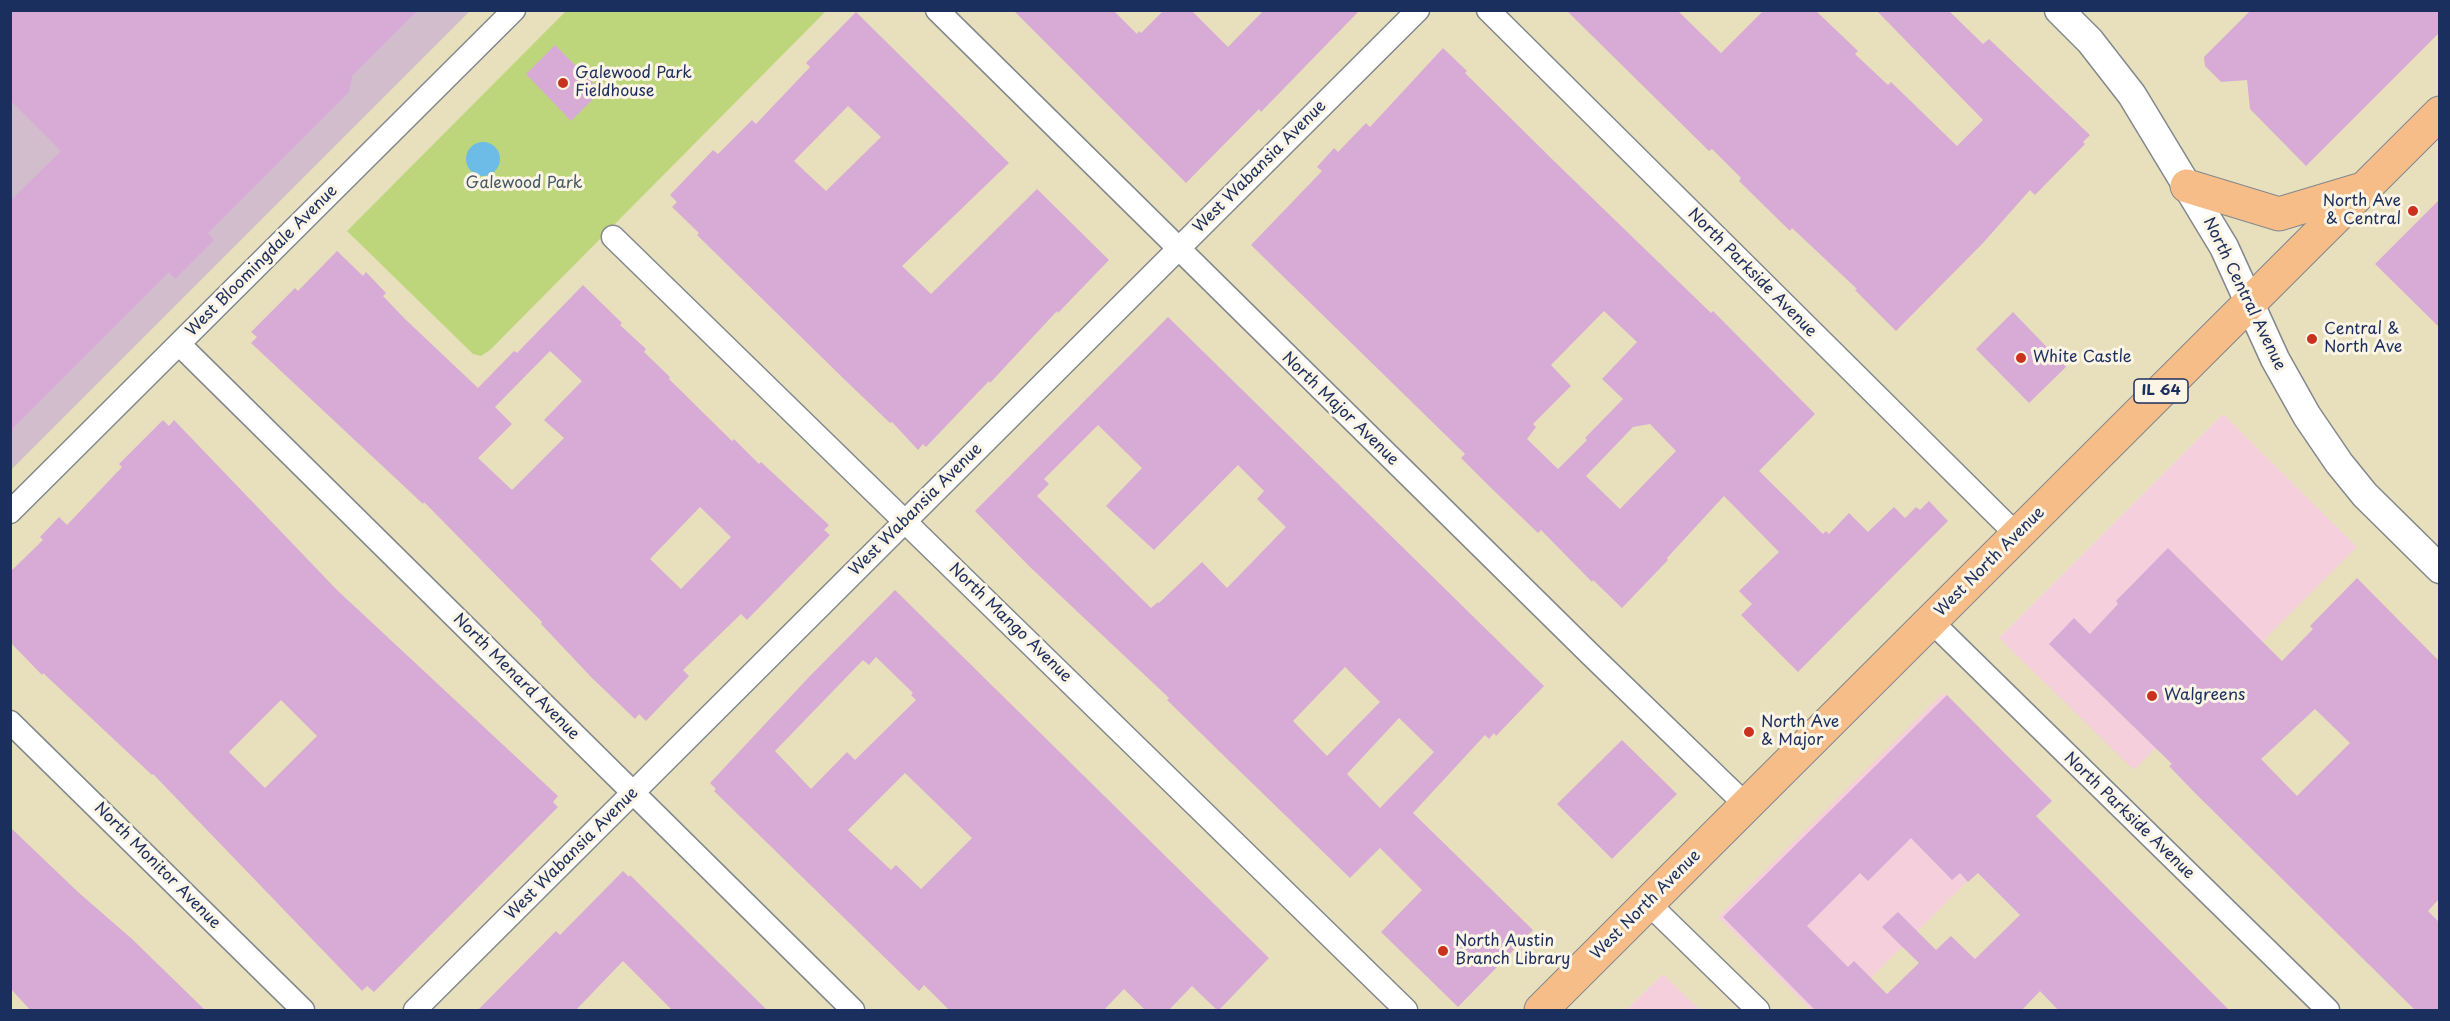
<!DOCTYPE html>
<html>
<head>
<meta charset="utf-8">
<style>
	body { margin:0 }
	#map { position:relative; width:2450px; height:1021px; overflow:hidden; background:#e8e0bc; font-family:"Playpen Sans",sans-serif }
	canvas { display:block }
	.frame { position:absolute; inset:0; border:12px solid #1b2f5e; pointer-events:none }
</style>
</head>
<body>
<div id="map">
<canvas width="2450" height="1021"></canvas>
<div class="frame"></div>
</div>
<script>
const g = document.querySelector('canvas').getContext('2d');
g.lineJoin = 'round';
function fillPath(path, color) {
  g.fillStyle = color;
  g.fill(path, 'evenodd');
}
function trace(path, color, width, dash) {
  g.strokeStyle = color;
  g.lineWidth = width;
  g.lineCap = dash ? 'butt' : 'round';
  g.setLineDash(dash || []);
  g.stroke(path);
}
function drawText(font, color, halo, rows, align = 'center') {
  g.font = font + ' "Playpen Sans",sans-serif';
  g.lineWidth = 6;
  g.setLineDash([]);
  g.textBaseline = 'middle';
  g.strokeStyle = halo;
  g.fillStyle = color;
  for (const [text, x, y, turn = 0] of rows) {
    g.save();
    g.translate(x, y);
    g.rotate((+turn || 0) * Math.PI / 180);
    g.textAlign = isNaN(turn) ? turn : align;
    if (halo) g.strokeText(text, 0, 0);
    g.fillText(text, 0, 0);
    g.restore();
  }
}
const built = new Path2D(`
	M 2223,414 L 2357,547 L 2134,770 L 1999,638 Z
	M 1943,693 L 2050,798 L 1839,1010 L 1811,1010 L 1718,917 Z
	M 1663,974 L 1700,1010 L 1626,1010 Z`);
const industrial = new Path2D(`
	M 11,11 L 470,11 L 11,470 Z`);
const green = new Path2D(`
	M 566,11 L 826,11 L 490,350 L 481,356 L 473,354 L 347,231 Z`);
const water = new Path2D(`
	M466 159a17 17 0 1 1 34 0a17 17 0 1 1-34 0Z`);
const building = new Path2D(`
	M 10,10 L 418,10 L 352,76 L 349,92 L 208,233 L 214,240 L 175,279 L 169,272 L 10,431 L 10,201 L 61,151 L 10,100 Z
	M 1013,10 L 1113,10 L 1137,34 L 1139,31 L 1141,33 L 1164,10 L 1191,10 L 1228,47 L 1264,10 L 1360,10 L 1261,112 L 1259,109 L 1186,183 Z
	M 1566,10 L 1677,10 L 1721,53 L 1764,10 L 1815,10 L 1858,51 L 1855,54 L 1888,85 L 1891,82 L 1957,146 L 1983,120 L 1876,10 L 1948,10 L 1983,44 L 1989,39 L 2090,135 L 2083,142 L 2085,144 L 2035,195 L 2030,190 L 1983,243 L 1896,331 L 1855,290 L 1857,289 L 1792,228 L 1790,231 L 1739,181 L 1741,178 L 1712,149 L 1709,151 Z
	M 2251,10 L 2439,10 L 2439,33 L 2306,166 L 2250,109 L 2247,80 L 2221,82 L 2205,66 L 2204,57 Z
	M 856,12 L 1009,163 L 902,266 L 931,294 L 1037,189 L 1109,260 L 1058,313 L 1057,311 L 990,383 L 989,381 L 926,447 L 923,444 L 918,450 L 892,422 L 890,423 L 845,380 L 697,235 L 699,233 L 672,207 L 677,202 L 670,195 L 713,150 L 718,154 L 752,120 L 756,124 L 810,67 L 806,63 ZM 848,106 L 881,137 L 826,191 L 794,161 Z
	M 555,45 L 601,91 L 571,121 L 526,74 Z
	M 1443,48 L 1467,71 L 1465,73 L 1555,162 L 1711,313 L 1713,311 L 1815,414 L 1759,471 L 1823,534 L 1826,531 L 1829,534 L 1849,513 L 1868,532 L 1894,507 L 1905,518 L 1916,507 L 1920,510 L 1929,501 L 1948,521 L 1798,672 L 1741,615 L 1752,604 L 1739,591 L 1779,552 L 1724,496 L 1667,558 L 1668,560 L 1622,608 L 1593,580 L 1592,582 L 1541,530 L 1538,533 L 1489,486 L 1461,458 L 1465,454 L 1251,245 L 1322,171 L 1317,167 L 1334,148 L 1338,152 L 1366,123 L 1370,127 ZM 1604,311 L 1637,342 L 1602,379 L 1623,399 L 1585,438 L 1587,440 L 1558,469 L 1527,439 L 1536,427 L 1533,424 L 1571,386 L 1551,365 ZM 1650,424 L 1676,451 L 1620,509 L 1586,476 L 1633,427 Z
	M 2439,200 L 2439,327 L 2375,264 Z
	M 337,251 L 363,276 L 366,272 L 386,293 L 383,296 L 405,319 L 478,388 L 514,351 L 517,353 L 583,285 L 622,323 L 620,325 L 646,349 L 644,352 L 670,377 L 669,379 L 732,441 L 734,439 L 759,464 L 761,462 L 829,525 L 824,530 L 830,535 L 747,620 L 741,614 L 683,670 L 689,676 L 646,721 L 639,714 L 635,719 L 592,678 L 541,624 L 542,622 L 424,502 L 423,504 L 251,343 L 257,337 L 251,332 L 295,288 L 298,291 ZM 550,351 L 582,381 L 544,420 L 564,438 L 512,490 L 478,458 L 512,424 L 495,407 ZM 700,507 L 731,537 L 681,589 L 650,559 Z
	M 2013,312 L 2066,367 L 2029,403 L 1976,349 Z
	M 1168,317 L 1544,686 L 1496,736 L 1494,733 L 1489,739 L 1485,735 L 1413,813 L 1533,930 L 1458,1007 L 1381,932 L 1422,890 L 1380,848 L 1350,878 L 1220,752 L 1167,700 L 1169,698 L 1030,567 L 975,511 ZM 1098,425 L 1142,468 L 1106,506 L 1154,550 L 1238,465 L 1264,491 L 1257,499 L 1286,527 L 1227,588 L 1202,562 L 1159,603 L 1158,602 L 1151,608 L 1037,496 L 1049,484 L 1044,479 ZM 1345,667 L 1380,702 L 1327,756 L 1293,721 ZM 1399,718 L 1434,752 L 1380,808 L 1347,774 Z
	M 163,420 L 169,426 L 174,420 L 337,590 L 558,796 L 553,802 L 558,807 L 374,992 L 367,986 L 362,991 L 153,774 L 152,775 L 43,673 L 42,675 L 10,642 L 10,572 L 43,540 L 40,537 L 59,517 L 67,525 L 122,467 L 119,464 ZM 281,700 L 317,736 L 265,788 L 229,752 Z
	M 2168,548 L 2282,661 L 2313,629 L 2310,626 L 2357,578 L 2439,661 L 2439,899 L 2428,911 L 2439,922 L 2439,1011 L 2416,1011 L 2195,793 L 2169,766 L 2172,764 L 2049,644 L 2074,618 L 2090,634 L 2118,604 L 2116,601 ZM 2315,709 L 2350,743 L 2297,796 L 2261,759 Z
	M 895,590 L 1269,958 L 1218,1011 L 1192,986 L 1168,1011 L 1146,1011 L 1124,989 L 1103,1011 L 950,1011 L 924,985 L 919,991 L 714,791 L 716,789 L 710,783 L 808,678 ZM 876,657 L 913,693 L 911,695 L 916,700 L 855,760 L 847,752 L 811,789 L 775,751 L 863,660 L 869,665 ZM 905,773 L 972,838 L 921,889 L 896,865 L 891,870 L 848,830 Z
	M 1947,695 L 2052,801 L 2036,816 L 2230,1011 L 2059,1011 L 2040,991 L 2021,1011 L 1816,1011 L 1723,917 ZM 1911,838 L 1952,880 L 1960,873 L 1968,882 L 1978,873 L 2020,915 L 1975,959 L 1951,936 L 1936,950 L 1898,912 L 1882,927 L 1919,963 L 1887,994 L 1854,961 L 1848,967 L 1807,926 L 1860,873 L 1868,881 Z
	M 1622,740 L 1677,794 L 1612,859 L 1557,804 Z
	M 10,827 L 78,892 L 132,939 L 206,1011 L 31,1011 L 10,988 Z
	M 623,871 L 629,877 L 630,875 L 768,1011 L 673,1011 L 623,961 L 575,1011 L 477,1011 L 556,931 L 560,935 Z`);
const minor = new Path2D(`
	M 937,10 L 1590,654 L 1746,805
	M 1488,10 L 2017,535
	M 613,237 L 1406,1010
	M 179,344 L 853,1010
	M 10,512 L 514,10
	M 1931,621 L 2328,1010
	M 10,722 L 303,1010
	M 1648,903 L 1758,1010
	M 415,1010 L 1418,10`);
const tertiary = new Path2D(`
	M 2059,10 L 2090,41 L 2132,95 L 2224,247 L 2275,359 L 2307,416 L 2339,463 L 2365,495 L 2440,569`);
const primary = new Path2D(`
	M 2187,186 L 2279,214 L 2359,190
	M 1541,1010 L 2440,113`);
const markers = [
	[563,83,6,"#c8321e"],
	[2413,211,6,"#c8321e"],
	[2312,339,6,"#c8321e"],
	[2021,358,6,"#c8321e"],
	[2152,696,6,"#c8321e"],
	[1749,732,6,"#c8321e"],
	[1443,951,6,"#c8321e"]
];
const shields = [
	[2161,391,54]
];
const shieldNames = [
	["IL 64",2161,391]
];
const poiNames = [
	["Galewood Park",575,74],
	["Fieldhouse",575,92],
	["North Ave",2401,202,"right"],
	["& Central",2401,220,"right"],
	["Central &",2324,330],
	["North Ave",2324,348],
	["White Castle",2033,358],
	["Walgreens",2164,696],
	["North Ave",1761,723],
	["& Major",1761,741],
	["North Austin",1455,942],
	["Branch Library",1455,960]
];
const streetNames = [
	["West Wabansia Avenue",1260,167,-45],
	["West Bloomingdale Avenue",262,261,-45],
	["North Parkside Avenue",1752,273,45],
	["North Central Avenue",2244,294,64],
	["North Major Avenue",1340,409,44],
	["West Wabansia Avenue",916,510,-45],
	["West North Avenue",1990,562,-45],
	["North Mango Avenue",1010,623,44],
	["North Menard Avenue",516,677,45],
	["North Parkside Avenue",2129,816,44],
	["West Wabansia Avenue",572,854,-45],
	["North Monitor Avenue",157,866,45],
	["West North Avenue",1646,905,-45]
];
const parkNames = [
	["Galewood Park",524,184]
];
fillPath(built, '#f5cfdb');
fillPath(industrial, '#d1bdcc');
fillPath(green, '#bdd67c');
fillPath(water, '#6dbce8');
fillPath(building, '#d7abd6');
trace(minor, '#82888d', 25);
trace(tertiary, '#82888d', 31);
trace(primary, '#82888d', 35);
trace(minor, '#fff', 22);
trace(tertiary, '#fff', 28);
trace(primary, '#f7bd88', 33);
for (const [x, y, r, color] of markers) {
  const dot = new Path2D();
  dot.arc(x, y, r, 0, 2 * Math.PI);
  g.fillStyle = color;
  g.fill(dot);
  trace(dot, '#fcf5e5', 2);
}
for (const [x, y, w] of shields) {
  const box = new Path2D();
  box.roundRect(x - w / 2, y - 12, w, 24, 4.5);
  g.fillStyle = '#fcf5e5';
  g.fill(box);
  trace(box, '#1b2f5e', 1.5);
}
drawText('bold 15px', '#1b2f5e', null, shieldNames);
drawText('16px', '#1b2f5e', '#fcf5e5', poiNames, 'left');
drawText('16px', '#1b2f5e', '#fcf5e5', streetNames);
drawText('16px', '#445966', '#fcf5e5', parkNames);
</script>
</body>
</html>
